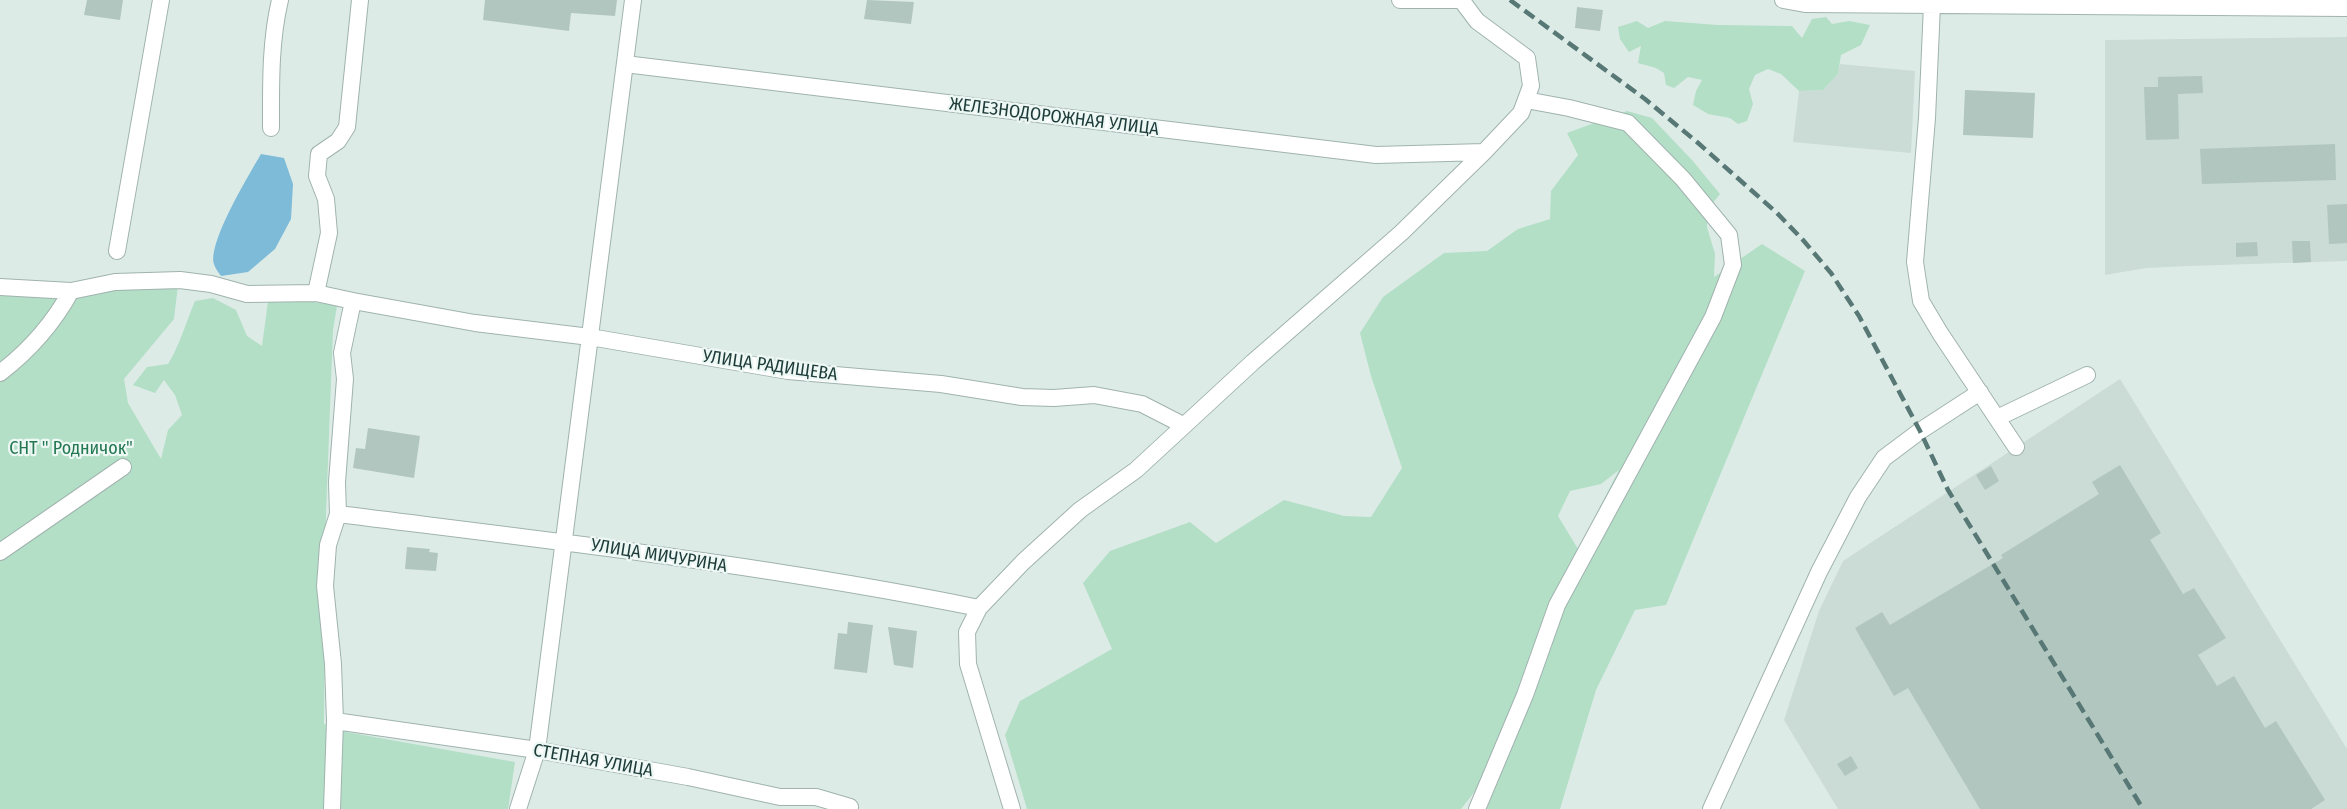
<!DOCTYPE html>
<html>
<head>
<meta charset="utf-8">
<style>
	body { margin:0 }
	canvas { display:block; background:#ddebe7 }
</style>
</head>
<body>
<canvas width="2347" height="809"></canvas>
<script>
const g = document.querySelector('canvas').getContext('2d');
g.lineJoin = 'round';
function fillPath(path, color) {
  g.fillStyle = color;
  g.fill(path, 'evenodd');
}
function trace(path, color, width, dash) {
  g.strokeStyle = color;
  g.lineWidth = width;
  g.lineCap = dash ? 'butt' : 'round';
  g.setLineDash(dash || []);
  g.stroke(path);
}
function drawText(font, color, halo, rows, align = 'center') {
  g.font = font + ' "Fira Sans Condensed",sans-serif';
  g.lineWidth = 4.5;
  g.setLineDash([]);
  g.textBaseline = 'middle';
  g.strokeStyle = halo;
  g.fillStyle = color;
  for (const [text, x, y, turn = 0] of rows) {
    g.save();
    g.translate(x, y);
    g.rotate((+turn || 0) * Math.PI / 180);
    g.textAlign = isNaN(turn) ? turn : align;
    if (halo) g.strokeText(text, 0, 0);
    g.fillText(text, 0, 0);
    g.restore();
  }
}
const built = new Path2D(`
	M 2347,37 L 2347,261 L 2188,266 L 2146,268 L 2105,275 L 2105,40 Z
	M 1840,64 L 1915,71 L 1911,153 L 1793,142 L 1799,91 L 1823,90 L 1838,74 Z
	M 2120,379 L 2347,749 L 2347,809 L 1838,809 L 1784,720 L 1819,611 L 1843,561 Z`);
const green = new Path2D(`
	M 1826,17 L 1832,24 L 1849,21 L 1870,25 L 1861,45 L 1841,55 L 1838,74 L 1823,90 L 1799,91 L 1781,74 L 1768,69 L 1755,75 L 1749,89 L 1753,104 L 1747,121 L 1738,124 L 1730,118 L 1708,114 L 1693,105 L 1696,91 L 1702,80 L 1688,77 L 1674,88 L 1666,85 L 1664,73 L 1656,68 L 1638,63 L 1641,46 L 1629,52 L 1620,39 L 1618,27 L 1637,21 L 1648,28 L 1665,21 L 1718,25 L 1792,26 L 1802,38 L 1812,19 Z
	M 1627,111 L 1652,118 L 1692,160 L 1720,194 L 1708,209 L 1707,227 L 1715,254 L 1714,277 L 1762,244 L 1805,271 L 1666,605 L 1635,610 L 1596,690 L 1560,809 L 1469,809 L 1476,790 L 1461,809 L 1027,809 L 1005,735 L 1020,701 L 1112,649 L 1083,583 L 1110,551 L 1190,522 L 1216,543 L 1284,500 L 1344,516 L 1371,517 L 1402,468 L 1371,376 L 1360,333 L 1383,297 L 1444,253 L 1487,251 L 1518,229 L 1550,219 L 1551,191 L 1578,155 L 1567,133 ZM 1619,470 L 1578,549 L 1558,516 L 1570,491 L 1601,484 Z
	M 117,280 L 178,285 L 174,319 L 124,379 L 128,403 L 161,459 L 168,430 L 182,415 L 175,395 L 164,380 L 155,393 L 133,385 L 147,367 L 168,364 C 180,345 186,322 195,301 L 213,298 L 236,310 L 247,336 L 262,346 L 269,294 L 337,306 L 333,330 L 326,514 L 324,724 L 346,732 L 515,762 L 508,809 L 0,809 L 0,292 Z`);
const water = new Path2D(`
	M 261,154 L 284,158 L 293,184 L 291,219 L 275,249 L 248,272 L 221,276 C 219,273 215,268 214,264 C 208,242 249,175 261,154 Z`);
const building = new Path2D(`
	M 87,0 L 123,0 L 120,20 L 84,15 Z
	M 485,0 L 617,0 L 615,16 L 571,13 L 569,31 L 483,20 Z
	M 867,0 L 914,2 L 911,24 L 864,19 Z
	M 1577,7 L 1603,10 L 1600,31 L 1575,28 Z
	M 2202,76 L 2203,93 L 2178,94 L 2179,139 L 2146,140 L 2144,87 L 2158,87 L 2158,77 Z
	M 1965,90 L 2035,93 L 2033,138 L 1963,135 Z
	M 2335,144 L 2336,180 L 2202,184 L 2200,149 Z
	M 2347,204 L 2347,243 L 2329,244 L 2327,205 Z
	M 2292,241 L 2310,241 L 2311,262 L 2293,263 Z
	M 2257,242 L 2258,256 L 2236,257 L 2236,243 Z
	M 368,428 L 420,436 L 414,478 L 353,468 L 356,448 L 365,449 Z
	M 2120,465 L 2161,533 L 2150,540 L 2183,594 L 2194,588 L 2226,638 L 2198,655 L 2217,686 L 2234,676 L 2265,728 L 2276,721 L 2325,800 L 2311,809 L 1980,809 L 1908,688 L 1894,696 L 1855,628 L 1882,612 L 1890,625 L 2003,558 L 2001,555 L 2099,494 L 2092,482 Z
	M 1991,466 L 1999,481 L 1985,490 L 1976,475 Z
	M 407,547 L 430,549 L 429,552 L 438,553 L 436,571 L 405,569 Z
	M 848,622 L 873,625 L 867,673 L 834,669 L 838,633 L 847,634 Z
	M 888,627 L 917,631 L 913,668 L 894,665 Z
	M 1851,756 L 1858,768 L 1845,776 L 1837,764 Z`);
const minor = new Path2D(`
	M 1400,0 L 1463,0
	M 1783,0 L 1805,4 L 2347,8
	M 1932,5 L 1927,118 L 1915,262 L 1921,301 L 1940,333 L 2016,447
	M 625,64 L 1376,155 L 1484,152
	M 271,128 C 271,85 270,42 280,0
	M 117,251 L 161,0
	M 0,287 L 71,291 L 115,282 L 180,280 L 211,284 L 247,294 L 316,293 L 353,301 L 342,353 L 345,379 L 337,482 L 338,514 L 328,545 L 325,586 L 333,664 L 335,721 L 332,809
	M 316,293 L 329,233 L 326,199 L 317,176 L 319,154 L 338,141 L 347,127 L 360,0
	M 353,301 L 475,323 L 590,337 L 788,371 L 941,384 L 1022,397 L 1054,398 L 1094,395 L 1142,404 L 1183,425
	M 0,373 C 30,350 53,324 71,291
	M 1997,418 L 2087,375
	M 338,514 C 552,541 767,565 979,608
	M 0,552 L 123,467
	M 335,721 L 537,750 L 688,777 L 780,797 L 816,797 L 850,807
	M 518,809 L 537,750 L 633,0
	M 1012,809 L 968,664 L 967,632 L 979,608 L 1023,562 L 1080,510 L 1136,470 L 1253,362 L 1401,233 L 1484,152 L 1521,113 L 1531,86 L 1527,58 L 1477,21 L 1462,1
	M 1477,809 L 1525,695 L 1557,605 L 1713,317 L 1733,265 L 1729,235 L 1683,179 L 1628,123 L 1569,108 L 1526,100
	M 1711,809 L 1819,572 L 1858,497 L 1884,458 L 1920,431 L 1980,392`);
const rail = new Path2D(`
	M 1510,0 L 1645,99 L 1697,142 L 1777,213 L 1803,240 L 1831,273 L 1859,316 L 1920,431 L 1948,490 L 2143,809`);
const streetNames = [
	["ЖЕЛЕЗНОДОРОЖНАЯ УЛИЦА",1054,117,7],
	["УЛИЦА РАДИЩЕВА",770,366,8],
	["УЛИЦА МИЧУРИНА",659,556,9],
	["СТЕПНАЯ УЛИЦА",593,761,10]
];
const parkNames = [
	["СНТ \" Родничок\"",71,449]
];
fillPath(built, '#cbdbd6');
fillPath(green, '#b3dfc6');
fillPath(water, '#7dbbd8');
fillPath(building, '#b2c6c0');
trace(minor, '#a0b3af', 18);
trace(minor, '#fff', 16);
trace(rail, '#577875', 4.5, [12, 6]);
drawText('18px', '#1d3c39', '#edf7f4', streetNames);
drawText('18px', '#237751', '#edf7f4', parkNames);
</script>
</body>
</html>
